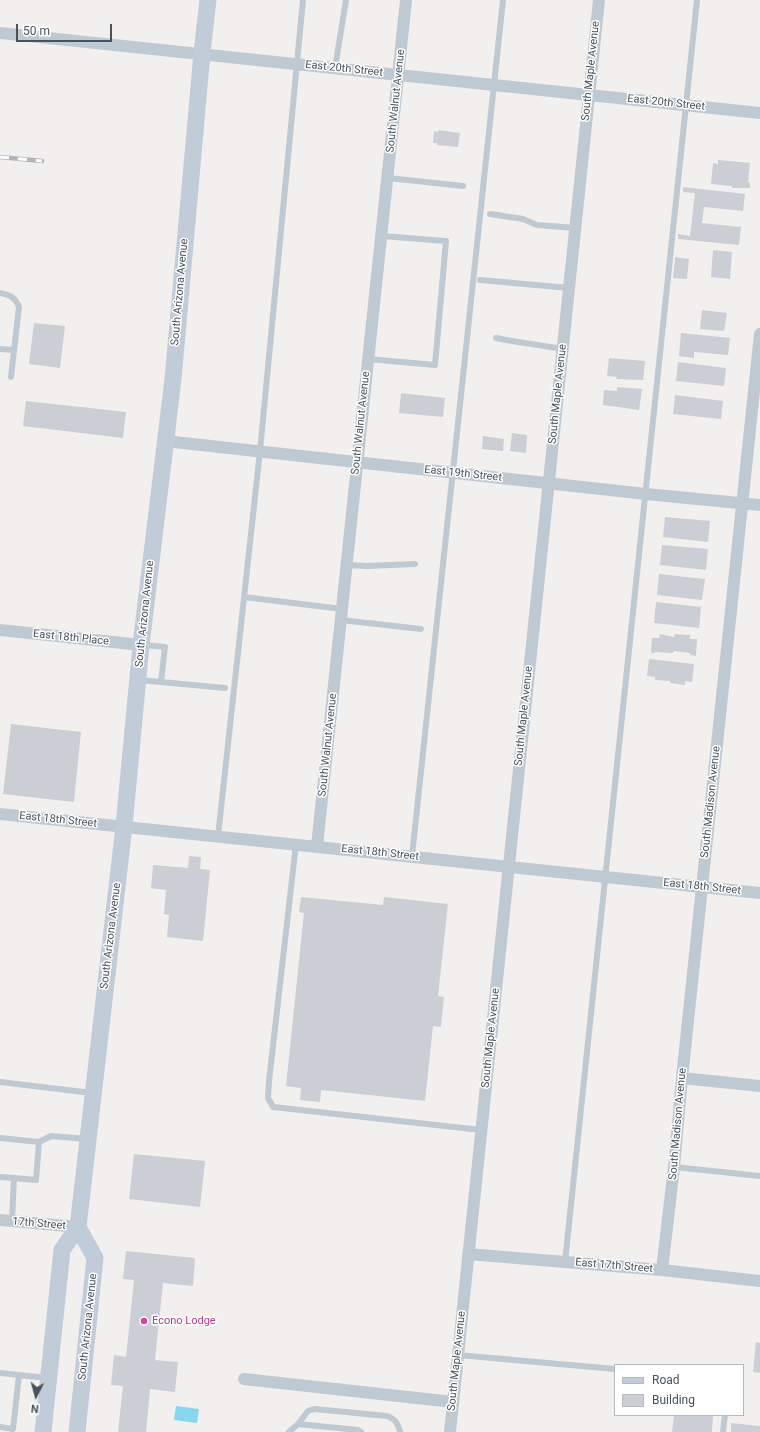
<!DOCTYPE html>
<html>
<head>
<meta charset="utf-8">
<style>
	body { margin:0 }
	#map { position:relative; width:760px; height:1432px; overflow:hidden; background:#f2efef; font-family:Roboto,sans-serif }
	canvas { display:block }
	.legend { position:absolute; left:614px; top:1364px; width:130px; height:52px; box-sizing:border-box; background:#fff; border:1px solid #b5babe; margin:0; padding:5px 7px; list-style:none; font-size:12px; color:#46525d }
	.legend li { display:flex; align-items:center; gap:8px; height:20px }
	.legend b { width:20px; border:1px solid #b5babe }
	.north { position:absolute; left:16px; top:1376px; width:40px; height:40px; -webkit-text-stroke:3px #fff; paint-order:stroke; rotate:186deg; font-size:11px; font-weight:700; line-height:16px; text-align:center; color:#46525d }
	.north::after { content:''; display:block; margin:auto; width:14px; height:18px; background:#46525d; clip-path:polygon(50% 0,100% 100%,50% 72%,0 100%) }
	.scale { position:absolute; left:16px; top:24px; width:96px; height:18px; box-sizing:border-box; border:2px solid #46525d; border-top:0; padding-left:5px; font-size:12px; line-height:14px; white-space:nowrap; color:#46525d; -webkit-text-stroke:3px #fff; paint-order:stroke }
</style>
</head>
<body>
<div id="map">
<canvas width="760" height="1432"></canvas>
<ul class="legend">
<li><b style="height:5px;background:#c1ccd8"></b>Road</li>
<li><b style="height:11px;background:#cbced4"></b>Building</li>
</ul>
<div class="north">N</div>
<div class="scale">50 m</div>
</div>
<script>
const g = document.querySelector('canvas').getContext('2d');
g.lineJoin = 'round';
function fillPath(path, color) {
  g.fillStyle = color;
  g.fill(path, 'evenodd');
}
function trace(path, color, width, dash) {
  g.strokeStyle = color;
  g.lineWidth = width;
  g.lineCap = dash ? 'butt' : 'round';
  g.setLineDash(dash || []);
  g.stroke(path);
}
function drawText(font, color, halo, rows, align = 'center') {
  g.font = font + ' Roboto,sans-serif';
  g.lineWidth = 3;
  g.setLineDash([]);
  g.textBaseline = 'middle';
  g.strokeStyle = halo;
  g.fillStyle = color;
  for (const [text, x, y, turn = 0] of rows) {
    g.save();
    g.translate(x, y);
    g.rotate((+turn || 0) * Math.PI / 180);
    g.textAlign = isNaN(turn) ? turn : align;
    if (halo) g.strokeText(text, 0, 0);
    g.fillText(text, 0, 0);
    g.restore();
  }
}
const water = new Path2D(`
	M 176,1406 L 199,1409 L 197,1423 L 174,1420 Z`);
const building = new Path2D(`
	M 438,130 L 460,133 L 458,147 L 437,145 L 437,143 L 433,143 L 434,131 L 438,132 Z
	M 718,160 L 750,163 L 748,182 L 750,183 L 750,188 L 732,188 L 732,186 L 711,184 L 713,163 L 718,164 Z
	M 683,187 L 745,194 L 743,211 L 704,207 L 702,223 L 741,227 L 739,245 L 678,239 L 678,234 L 690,236 L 695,193 L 683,192 Z
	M 713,250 L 732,252 L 730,279 L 711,277 Z
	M 675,257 L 689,259 L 687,279 L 673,278 Z
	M 702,310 L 727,313 L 724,331 L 700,329 Z
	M 34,323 L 65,326 L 60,368 L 29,364 Z
	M 681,333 L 730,338 L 728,355 L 694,352 L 694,358 L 679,356 Z
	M 609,358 L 645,361 L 643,380 L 616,379 L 617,377 L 607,376 Z
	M 678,362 L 726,368 L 724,386 L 676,381 Z
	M 617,387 L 642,389 L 639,410 L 603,405 L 604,390 L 617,391 Z
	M 401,393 L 445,398 L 443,417 L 399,413 Z
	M 675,395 L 723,401 L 721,419 L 673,414 Z
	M 26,401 L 126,412 L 123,438 L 23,426 Z
	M 512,433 L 527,435 L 526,453 L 510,451 Z
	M 483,436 L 504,439 L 503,451 L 482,449 Z
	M 665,517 L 710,521 L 708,542 L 663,537 Z
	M 662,545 L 708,549 L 706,570 L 660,565 Z
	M 659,574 L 705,579 L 702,600 L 657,595 Z
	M 656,602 L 701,607 L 699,628 L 654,623 Z
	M 660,634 L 674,637 L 675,634 L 690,635 L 690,639 L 697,639 L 696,656 L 690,655 L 690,653 L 674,651 L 673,653 L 655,652 L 655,653 L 651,653 L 652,638 L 659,638 Z
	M 649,659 L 694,664 L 692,682 L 685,681 L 685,685 L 670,683 L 670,681 L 655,680 L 655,677 L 647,676 Z
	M 11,724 L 81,732 L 74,802 L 3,794 Z
	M 189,856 L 201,857 L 200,869 L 210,870 L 203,941 L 167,937 L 169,915 L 164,914 L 166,890 L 151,888 L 153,865 L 188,868 Z
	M 301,897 L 383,905 L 384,897 L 448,904 L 438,996 L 444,997 L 441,1027 L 433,1026 L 425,1101 L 321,1090 L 320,1102 L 300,1100 L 301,1088 L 286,1086 L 304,913 L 299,912 Z
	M 134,1154 L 205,1161 L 200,1207 L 129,1199 Z
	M 126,1251 L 195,1258 L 193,1286 L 163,1283 L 155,1360 L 178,1362 L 175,1392 L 150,1389 L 146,1432 L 118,1432 L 123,1386 L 111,1385 L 114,1355 L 126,1357 L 134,1280 L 123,1279 Z
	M 756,1342 L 760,1343 L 760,1373 L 753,1372 Z
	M 674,1415 L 713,1415 L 712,1432 L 672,1432 Z
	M 731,1423 L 760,1426 L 760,1432 L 731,1432 Z`);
const lane = new Path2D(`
	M 335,68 L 346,0
	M 388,178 L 463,186
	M 490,214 L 523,219 L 537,225 L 575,228
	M 480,280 L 569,288
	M 0,293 C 10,295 15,297 19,307 L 11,377
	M 496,338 L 506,340 L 563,349
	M 0,349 L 14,350
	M 368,359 L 435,365 L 446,241 L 382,236
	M 347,565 L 367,566 L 415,564
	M 244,597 L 342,609
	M 341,620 L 421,629
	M 143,645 L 165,647 L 161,682
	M 140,680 L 225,688
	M 218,836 L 260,451 L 303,0
	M 296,844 L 269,1081 L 268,1098 L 273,1107 L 481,1130
	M 412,856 L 503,0
	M 0,1082 L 92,1093
	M 0,1138 L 39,1142 L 51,1136 L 87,1139
	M 674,1167 L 760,1176
	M 0,1177 L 14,1178 L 12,1221
	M 14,1178 L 36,1180 L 39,1142
	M 565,1262 L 697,0
	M 458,1355 L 615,1369
	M 0,1373 L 47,1378
	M 298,1424 L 308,1411 L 314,1409 L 387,1416 C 395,1419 398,1423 400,1432
	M 0,1427 L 13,1429 L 19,1375
	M 289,1432 L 298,1424 L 358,1430 L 361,1432
	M 723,1432 L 725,1415`);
const street = new Path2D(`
	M 0,33 L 760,113
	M 165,441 L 646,494 L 760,505
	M 0,630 L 141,645
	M 0,814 L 760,893
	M 317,846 L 406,0
	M 682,1078 L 760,1086
	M 0,1220 L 78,1227
	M 468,1254 L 662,1270 L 760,1281
	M 662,1270 L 674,1167 L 682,1078 L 760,334
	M 244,1379 L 453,1402
	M 450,1432 L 599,0`);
const secondary = new Path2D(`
	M 43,1432 L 62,1250 L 78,1227 L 124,826 L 141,645 L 173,379 L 202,53 L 208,0
	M 77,1432 L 95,1258 L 78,1227`);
const rail = new Path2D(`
	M 0,157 L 42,161`);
const markers = [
	[144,1321,4,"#d1479c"]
];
const streetNames = [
	["East 20th Street",344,69,6],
	["South Maple Avenue",591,71,-84],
	["South Walnut Avenue",396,101,-84],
	["East 20th Street",666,103,6],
	["South Arizona Avenue",180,292,-85],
	["South Maple Avenue",558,394,-84],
	["South Walnut Avenue",361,423,-84],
	["East 19th Street",463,474,6],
	["South Arizona Avenue",145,614,-84],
	["East 18th Place",71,638,6],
	["South Maple Avenue",524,716,-84],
	["South Walnut Avenue",328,745,-84],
	["South Madison Avenue",711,802,-84],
	["East 18th Street",58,820,6],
	["East 18th Street",380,853,6],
	["East 18th Street",702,887,6],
	["South Arizona Avenue",111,936,-83],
	["South Maple Avenue",491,1038,-84],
	["South Madison Avenue",678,1124,-85],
	["17th Street",39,1224,5],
	["East 17th Street",614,1266,5],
	["South Arizona Avenue",88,1327,-84],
	["South Maple Avenue",457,1361,-84]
];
const hotelNames = [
	["Econo Lodge",152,1321]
];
fillPath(water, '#87d7ef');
fillPath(building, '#cbced4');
trace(lane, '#bfc9d1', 6);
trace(street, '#bfc9d1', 12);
trace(secondary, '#c1ccd8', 17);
trace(rail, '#b1b4ba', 4.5);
trace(rail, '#fff', 3, [9]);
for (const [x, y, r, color] of markers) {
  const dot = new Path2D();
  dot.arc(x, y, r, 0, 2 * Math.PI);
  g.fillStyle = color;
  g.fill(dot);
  trace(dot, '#fff', 1.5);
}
drawText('11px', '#46525d', '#fff', streetNames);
drawText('11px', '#b23c85', '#fff', hotelNames, 'left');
</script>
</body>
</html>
